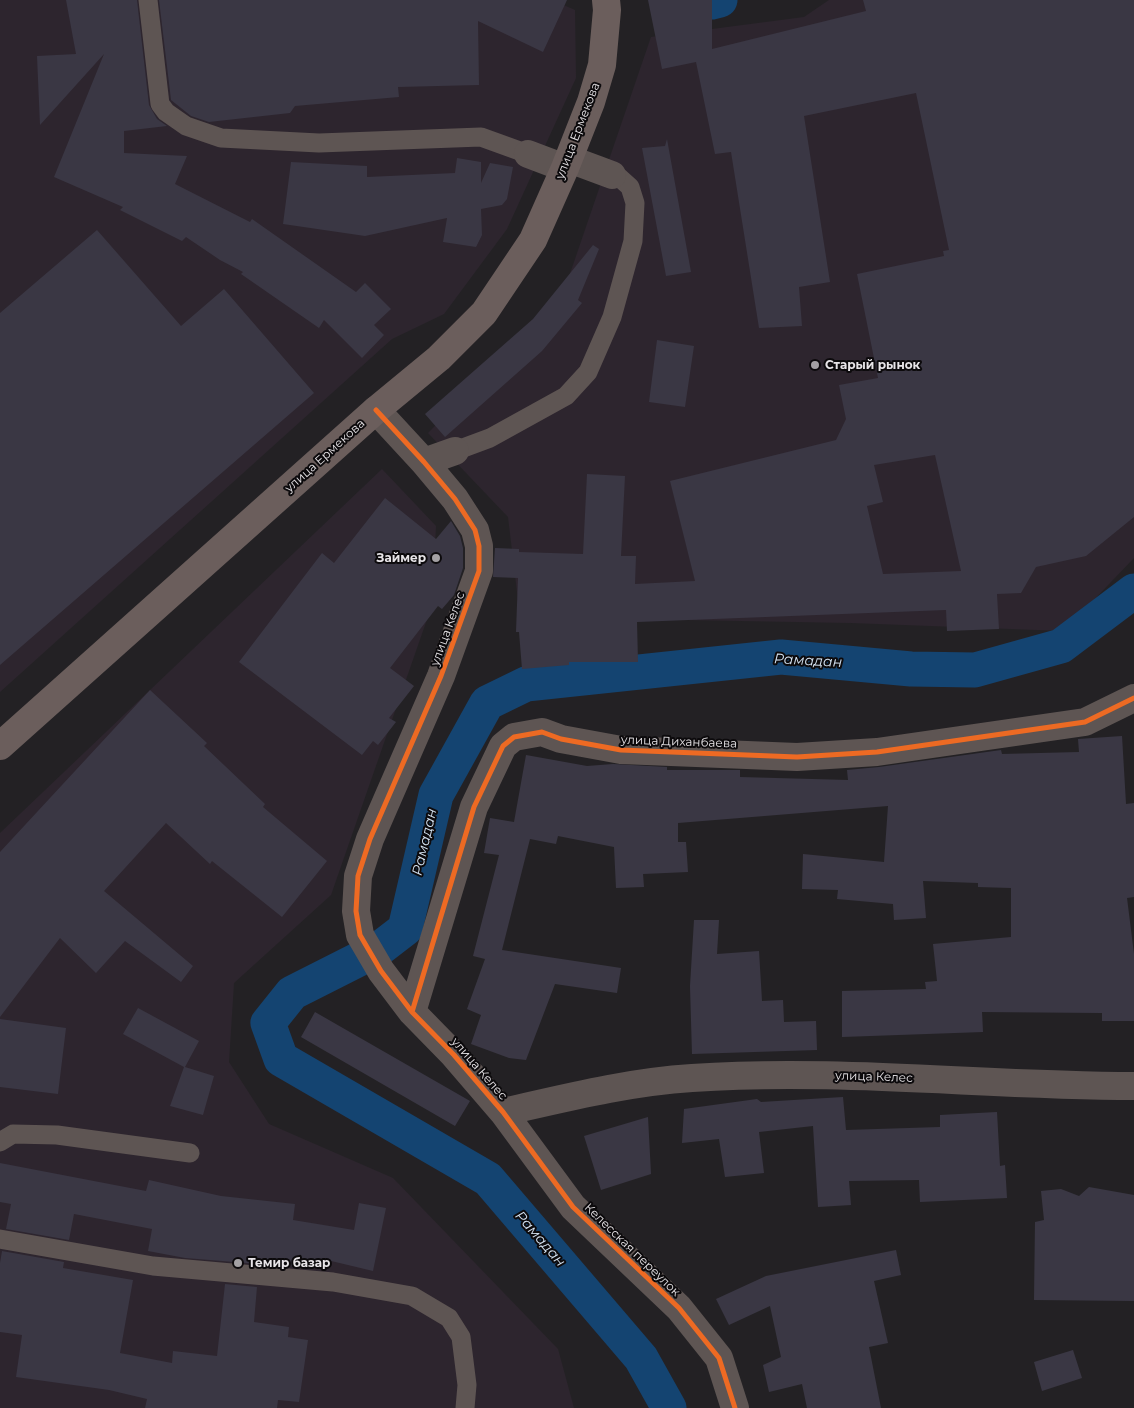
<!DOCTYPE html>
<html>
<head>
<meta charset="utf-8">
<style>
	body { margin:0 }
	canvas { display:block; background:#232124 }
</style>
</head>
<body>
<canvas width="1134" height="1408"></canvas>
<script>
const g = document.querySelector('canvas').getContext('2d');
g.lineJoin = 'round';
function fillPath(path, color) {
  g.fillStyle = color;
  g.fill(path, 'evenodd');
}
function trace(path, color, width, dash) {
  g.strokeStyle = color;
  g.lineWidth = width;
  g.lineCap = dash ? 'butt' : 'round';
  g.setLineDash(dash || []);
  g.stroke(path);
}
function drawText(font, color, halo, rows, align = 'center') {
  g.font = font + ' Montserrat,sans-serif';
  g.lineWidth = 4;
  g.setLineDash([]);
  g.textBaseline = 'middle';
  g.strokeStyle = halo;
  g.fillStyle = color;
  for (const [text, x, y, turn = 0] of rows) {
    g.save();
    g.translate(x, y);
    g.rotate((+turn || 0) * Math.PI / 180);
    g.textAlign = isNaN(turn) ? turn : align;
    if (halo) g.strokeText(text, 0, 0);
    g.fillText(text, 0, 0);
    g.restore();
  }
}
const built = new Path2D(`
	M 0,0 L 552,0 L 575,10 L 576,78 L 507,229 L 444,314 L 392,339 L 0,692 Z
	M 829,0 L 1134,0 L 1134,558 L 1064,631 L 851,623 L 520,617 L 508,517 L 428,433 L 562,297 L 651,37 L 804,17 Z
	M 382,469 L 436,526 L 432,605 L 331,895 L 234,983 L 229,1062 L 269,1124 L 393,1178 L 558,1349 L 574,1408 L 0,1408 L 0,833 Z`);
const canal = new Path2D(`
	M 712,2 L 720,0
	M 669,1408 L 641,1358 L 488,1179 L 281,1059 L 268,1023 L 292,993 L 379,949 L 405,929 L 436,795 L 487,703 L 526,684 L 781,657 L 911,669 L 975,670 L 1061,646 L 1134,591`);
const building = new Path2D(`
	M 66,0 L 137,0 L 149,105 L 157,119 L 167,126 L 124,131 L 124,153 L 187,156 L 175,184 L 250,222 L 252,219 L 356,292 L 365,283 L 391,309 L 374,325 L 384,335 L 362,358 L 324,320 L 319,328 L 241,274 L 243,272 L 220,260 L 186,237 L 182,241 L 120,210 L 123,207 L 54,177 L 104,54 L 40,125 L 37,56 L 76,54 Z
	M 159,0 L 567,0 L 543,52 L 478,21 L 479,85 L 398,87 L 399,97 L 295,106 L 290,113 L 209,122 L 191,116 L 171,100 Z
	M 648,0 L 712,0 L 712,49 L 866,11 L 863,0 L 1134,0 L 1134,517 L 1086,556 L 1036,567 L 1021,593 L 997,594 L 999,629 L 947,631 L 946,610 L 637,622 L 638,662 L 569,662 L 569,665 L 522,669 L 519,632 L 516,632 L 518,578 L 493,577 L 495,548 L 519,549 L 519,552 L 583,554 L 587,474 L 625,476 L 621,556 L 636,556 L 635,584 L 695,581 L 670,481 L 836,440 L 846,419 L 839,385 L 878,378 L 857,274 L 944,256 L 943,251 L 949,250 L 916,93 L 804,116 L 830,282 L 799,287 L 802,326 L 759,328 L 731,152 L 715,154 L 696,62 L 662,69 ZM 935,455 L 961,571 L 883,574 L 867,506 L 883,502 L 874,465 Z
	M 667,139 L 691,272 L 666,276 L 642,148 L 665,146 Z
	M 457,158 L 481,162 L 481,183 L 490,163 L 513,167 L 507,199 L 502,205 L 481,209 L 482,235 L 476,247 L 443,242 L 447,218 L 365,236 L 283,224 L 291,162 L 367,166 L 367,177 L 455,173 Z
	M 97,230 L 181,326 L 224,289 L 314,393 L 0,665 L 0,313 Z
	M 593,245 L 599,249 L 578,300 L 582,303 L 542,351 L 445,437 L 425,414 L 533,319 Z
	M 657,340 L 694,346 L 685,407 L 649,402 Z
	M 385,498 L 436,539 L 451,521 L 460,536 L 463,548 L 463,568 L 454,595 L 442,609 L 438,606 L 390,668 L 414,686 L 389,718 L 396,722 L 378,745 L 373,741 L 362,755 L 239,662 L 322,553 L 334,563 Z
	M 150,690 L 207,743 L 204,746 L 265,804 L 263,807 L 327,861 L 282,917 L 212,861 L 210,864 L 166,823 L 104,891 L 193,966 L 181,982 L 125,941 L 96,973 L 60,938 L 0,1017 L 0,852 Z
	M 1122,736 L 1126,804 L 1134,803 L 1134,897 L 1127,898 L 1134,954 L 1134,1021 L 1102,1021 L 1102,1013 L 982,1012 L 983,1032 L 842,1037 L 842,991 L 926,989 L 925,982 L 937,981 L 933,944 L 1011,937 L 1011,888 L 978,887 L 978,883 L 923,881 L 926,918 L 894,920 L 893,904 L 837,899 L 838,890 L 802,889 L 803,854 L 884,862 L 888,806 L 678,823 L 678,842 L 686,842 L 688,872 L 643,874 L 644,887 L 616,888 L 614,847 L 558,836 L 556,844 L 530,839 L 502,950 L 621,968 L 617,993 L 555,984 L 526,1060 L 509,1058 L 471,1044 L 481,1015 L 467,1009 L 485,959 L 473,956 L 499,855 L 484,853 L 490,818 L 514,822 L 526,755 L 587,766 L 613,764 L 667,767 L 667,770 L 740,770 L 740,777 L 848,780 L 847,770 L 879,767 L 1001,750 L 1002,754 L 1079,752 L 1078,739 Z
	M 694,920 L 719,920 L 717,954 L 759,951 L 762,1001 L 783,1000 L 784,1022 L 816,1021 L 817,1050 L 692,1054 L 690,986 Z
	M 138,1008 L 199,1041 L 185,1067 L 214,1076 L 203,1115 L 170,1106 L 184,1067 L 123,1034 Z
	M 315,1012 L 470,1101 L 455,1126 L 301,1037 Z
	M 0,1019 L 66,1028 L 58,1094 L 0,1087 Z
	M 843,1097 L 846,1130 L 940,1127 L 940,1115 L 997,1112 L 1000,1166 L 1005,1165 L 1007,1198 L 920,1202 L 919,1180 L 849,1181 L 851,1205 L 818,1207 L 813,1126 L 759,1132 L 764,1173 L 725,1177 L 719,1139 L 682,1143 L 684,1109 L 757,1099 L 761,1102 Z
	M 648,1117 L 651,1174 L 601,1190 L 584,1136 Z
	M 0,1163 L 146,1191 L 149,1180 L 221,1196 L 295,1204 L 293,1220 L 354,1230 L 359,1203 L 386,1208 L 373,1271 L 327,1260 L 326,1265 L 314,1263 L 313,1269 L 260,1261 L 259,1264 L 185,1258 L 148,1251 L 152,1229 L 74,1214 L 69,1240 L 6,1229 L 11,1204 L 0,1202 Z
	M 1089,1187 L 1134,1195 L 1134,1301 L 1034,1300 L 1035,1222 L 1044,1220 L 1041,1191 L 1061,1189 L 1079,1196 Z
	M 896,1250 L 901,1275 L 874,1281 L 888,1343 L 869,1347 L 881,1408 L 807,1408 L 802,1384 L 769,1392 L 763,1365 L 781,1357 L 770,1306 L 729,1325 L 716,1299 L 766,1276 Z
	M 2,1251 L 64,1262 L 63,1268 L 133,1280 L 120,1353 L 172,1363 L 173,1351 L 217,1356 L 225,1284 L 257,1287 L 254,1322 L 289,1327 L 288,1337 L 308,1340 L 299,1402 L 278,1400 L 277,1408 L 145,1408 L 147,1399 L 109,1390 L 16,1377 L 22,1335 L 0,1332 L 0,1263 Z
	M 1073,1350 L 1082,1378 L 1042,1391 L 1034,1362 Z`);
const lane = new Path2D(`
	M 148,0 L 160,104 L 166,112 L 186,126 L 221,138 L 319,143 L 481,137 L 528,154
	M 455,451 L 490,438 L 566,396 L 588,372 L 612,317 L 633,241 L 635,203 L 630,187 L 620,178 L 612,175
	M 0,1142 L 13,1134 L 57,1135 L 190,1153
	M 0,1239 L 153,1266 L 333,1282 L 412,1296 L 449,1318 L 461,1337 L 467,1385 L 465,1408`);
const street = new Path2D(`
	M 528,154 L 565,168
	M 569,159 L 612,175
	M 376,410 L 424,462 L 455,499 L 475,530 L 479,546 L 479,571 L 441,676 L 370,839 L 358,876 L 356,911 L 360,935 L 381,971 L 412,1012 L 454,1055 L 503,1112 L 573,1207 L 679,1308 L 719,1358 L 735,1408
	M 424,462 L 455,451
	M 412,1012 L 474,807 L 503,746 L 514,737 L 542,732 L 561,739 L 621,750 L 797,757 L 877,752 L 1085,722 L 1134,698
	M 503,1112 C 565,1098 628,1082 692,1078 C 839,1068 987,1086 1134,1086`);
const primary = new Path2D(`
	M 0,746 L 376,410 L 439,358 L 484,313 L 533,240 L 565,168 L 591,102 L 602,65 L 607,10 L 606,0`);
const cycleway = new Path2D(`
	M 376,410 L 424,462 L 455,499 L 475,530 L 479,546 L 479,571 L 441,676 L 370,839 L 358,876 L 356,911 L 360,935 L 381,971 L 412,1012 L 454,1055 L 503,1112 L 573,1207 L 679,1308 L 719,1358 L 735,1408
	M 412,1012 L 474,807 L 503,746 L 514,737 L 542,732 L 561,739 L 621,750 L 797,757 L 877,752 L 1085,722 L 1134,698`);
const markers = [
	[815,365,5,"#a3a0a3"],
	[436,558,5,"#a3a0a3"],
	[238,1263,5,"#a3a0a3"]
];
const streetNames = [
	["улица Ермекова",578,131,-69],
	["улица Ермекова",325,456,-42],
	["улица Келес",448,629,-70],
	["улица Диханбаева",679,742,2],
	["улица Келес",479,1069,49],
	["улица Келес",874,1077,2],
	["Келесская переулок",632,1250,44]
];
const poiNames = [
	["Старый рынок",825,365],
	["Займер",426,558,"right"],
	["Темир базар",248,1263]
];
const waterNames = [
	["Рамадан",808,661,3],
	["Рамадан",425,842,-77],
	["Рамадан",540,1239,49]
];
fillPath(built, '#2d252e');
trace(canal, '#144471', 35);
fillPath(building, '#3a3744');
trace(lane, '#5e5553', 19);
trace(street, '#5e5553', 28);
trace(primary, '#6b5e5c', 28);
trace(cycleway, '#ed6a23', 5);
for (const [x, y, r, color] of markers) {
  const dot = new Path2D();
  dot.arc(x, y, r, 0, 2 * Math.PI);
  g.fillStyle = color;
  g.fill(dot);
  trace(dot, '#0c0a0c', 2);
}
drawText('12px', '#e8e5e8', '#0c0a0c', streetNames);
drawText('bold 12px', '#e8e5e8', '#0c0a0c', poiNames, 'left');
drawText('italic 14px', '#d5e3f2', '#0c0a0c', waterNames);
</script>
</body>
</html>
